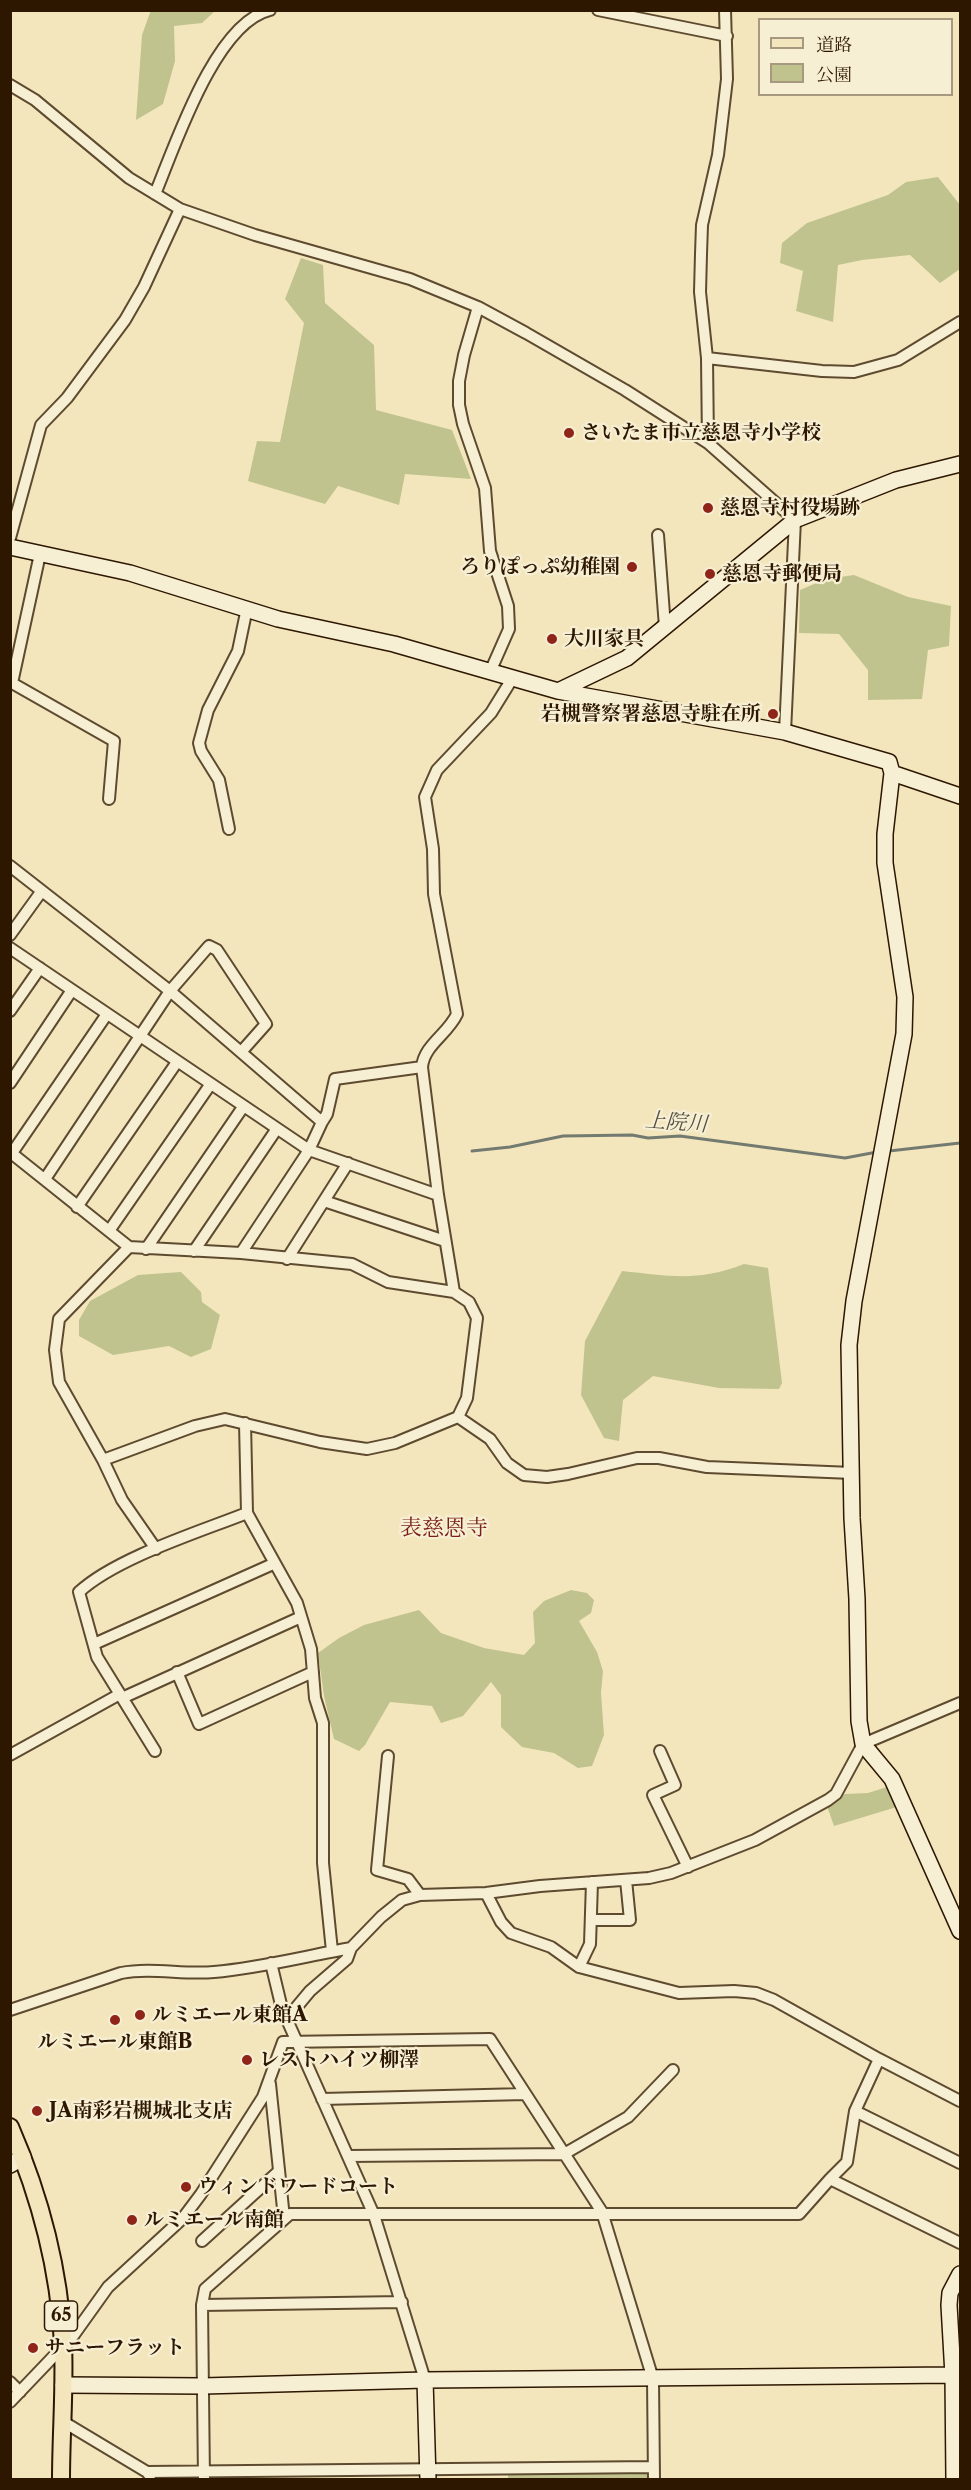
<!DOCTYPE html>
<html>
<head>
<meta charset="utf-8">
<style>
	body { margin:0 }
	#map { position:relative; width:971px; height:2490px; overflow:hidden; background:#f3e6bd; font-family:"Libre Caslon Text","Noto Serif JP",serif }
	canvas { display:block }
	.frame { position:absolute; inset:0; border:12px solid #2d1700; pointer-events:none }
	.legend { position:absolute; left:758px; top:18px; width:195px; height:78px; box-sizing:border-box; background:#f7efd4; border:2px solid #a6997f; margin:0; padding:8px 10px; list-style:none; font-size:18px; color:#2d1700 }
	.legend li { display:flex; align-items:center; gap:12px; height:30px }
	.legend b { width:30px; border:2px solid #a6997f }
</style>
</head>
<body>
<div id="map">
<canvas width="971" height="2490"></canvas>
<div class="frame"></div>
<ul class="legend">
<li><b style="height:8px;background:#f3e6bd"></b>道路</li>
<li><b style="height:16px;background:#c0c38d"></b>公園</li>
</ul>
</div>
<script>
const g = document.querySelector('canvas').getContext('2d');
g.lineJoin = 'round';
function fillPath(path, color) {
  g.fillStyle = color;
  g.fill(path, 'evenodd');
}
function trace(path, color, width, dash) {
  g.strokeStyle = color;
  g.lineWidth = width;
  g.lineCap = dash ? 'butt' : 'round';
  g.setLineDash(dash || []);
  g.stroke(path);
}
function drawText(font, color, halo, rows, align = 'center') {
  g.font = font + ' "Libre Caslon Text","Noto Serif JP",serif';
  g.lineWidth = 4.5;
  g.setLineDash([]);
  g.textBaseline = 'middle';
  g.strokeStyle = halo;
  g.fillStyle = color;
  for (const [text, x, y, turn = 0] of rows) {
    g.save();
    g.translate(x, y);
    g.rotate((+turn || 0) * Math.PI / 180);
    g.textAlign = isNaN(turn) ? turn : align;
    if (halo) g.strokeText(text, 0, 0);
    g.fillText(text, 0, 0);
    g.restore();
  }
}
const green = new Path2D(`
	M 151,10 L 215,11 L 202,23 L 174,26 L 175,61 L 163,104 L 136,120 L 142,35 Z
	M 938,177 L 960,205 L 960,269 L 940,283 L 910,255 L 862,260 L 838,265 L 833,322 L 796,311 L 803,271 L 780,263 L 782,243 L 807,223 L 888,195 L 906,182 Z
	M 301,258 L 323,265 L 325,303 L 374,345 L 376,410 L 452,430 L 471,479 L 405,474 L 399,505 L 338,486 L 325,504 L 248,481 L 257,441 L 280,442 L 304,323 L 285,299 Z
	M 854,575 L 908,597 L 951,606 L 949,646 L 928,650 L 922,699 L 868,700 L 868,670 L 839,634 L 799,633 L 800,590 L 826,579 Z
	M 744,1264 L 768,1268 L 782,1383 L 779,1389 L 719,1388 L 653,1376 L 623,1400 L 619,1441 L 604,1438 L 581,1395 L 585,1341 L 622,1271 C 670,1276 698,1282 744,1264 Z
	M 181,1272 L 201,1292 L 202,1302 L 220,1315 L 211,1349 L 191,1357 L 169,1346 L 113,1355 L 79,1336 L 79,1320 L 90,1301 L 138,1275 Z
	M 571,1590 L 587,1593 L 594,1600 L 591,1613 L 579,1621 L 597,1652 L 603,1671 L 601,1693 L 604,1735 L 592,1766 L 578,1768 L 554,1753 L 522,1747 L 501,1727 L 501,1695 L 491,1682 L 463,1716 L 441,1723 L 432,1706 L 390,1702 L 365,1745 L 359,1751 L 334,1739 L 324,1696 L 318,1653 L 339,1638 L 364,1625 L 419,1610 L 441,1633 L 484,1648 L 524,1655 L 535,1643 L 533,1612 L 544,1601 Z
	M 890,1786 L 900,1806 L 834,1826 L 827,1806 L 845,1794 L 868,1793 Z
	M 508,2473 L 649,2473 L 649,2479 L 508,2480 Z`);
const stream = new Path2D(`
	M 472,1151 L 510,1147 L 563,1136 L 632,1135 L 648,1138 L 680,1136 L 845,1158 L 877,1152
	M 889,1151 L 960,1143`);
const street = new Path2D(`
	M 598,10 L 727,36
	M 10,85 L 35,100 L 129,178 L 180,209 L 255,235 L 410,279 L 478,307 L 526,333 L 625,390 L 708,443 L 795,520 L 785,732
	M 155,194 C 175,146 215,23 270,10
	M 478,307 L 464,355 L 459,381 L 459,405 L 463,424 L 485,488 L 490,551 L 508,606 L 509,629 L 490,672
	M 707,358 L 822,371 L 854,372 L 898,360 L 960,322
	M 708,443 L 707,358 L 700,292 L 701,254 L 702,225 L 718,155 L 727,79 L 725,10
	M 658,535 L 665,627
	M 10,538 L 41,425 L 67,398 L 125,320 L 144,287 L 180,209
	M 40,554 L 12,683 L 114,741 L 109,799
	M 229,829 L 219,780 L 201,751 L 199,743 L 208,710 L 238,651 L 247,608
	M 10,866 L 170,991 L 322,1122 L 309,1150 L 241,1253
	M 10,935 L 41,892
	M 10,948 L 309,1150 L 438,1195
	M 10,1011 L 40,968
	M 10,1083 L 72,990
	M 322,1122 L 327,1114 L 335,1079 L 422,1067
	M 10,1152 L 129,1247 L 241,1253 L 352,1264 L 388,1282 L 454,1292 L 469,1302 L 477,1318 L 467,1398 L 458,1417 L 395,1443 L 367,1449 L 320,1442 L 225,1419 L 195,1426 L 103,1460
	M 12,1153 L 107,1014
	M 45,1179 L 170,991 L 209,946 L 217,950 L 266,1024 L 242,1051
	M 324,1201 L 445,1241
	M 77,1207 L 177,1062
	M 109,1231 L 210,1085
	M 129,1247 L 59,1319 L 55,1350 L 59,1382 L 103,1460 L 122,1500 L 156,1549
	M 146,1249 L 243,1107
	M 194,1251 L 276,1130
	M 287,1259 L 348,1163
	M 454,1292 L 438,1195 L 422,1067 C 424,1045 448,1034 457,1014 L 434,894 L 433,849 L 425,797 L 437,770 L 491,713 L 512,679
	M 458,1417 L 490,1439 L 507,1463 L 524,1475 L 547,1477 L 568,1474 L 637,1458 L 659,1458 L 707,1467 L 852,1473
	M 245,1423 L 247,1513 L 297,1603 L 311,1649 L 315,1698 L 323,1723 L 323,1863 L 332,1951
	M 94,1644 L 273,1564
	M 177,1672 L 199,1724 L 313,1672
	M 122,1698 L 301,1617
	M 155,1751 L 97,1657 L 79,1592 C 116,1558 199,1532 247,1513
	M 660,1751 L 675,1785 L 653,1795 L 688,1867
	M 10,1755 L 120,1694
	M 388,1756 L 377,1870 L 408,1879 L 420,1895
	M 486,1893 L 501,1922 L 511,1933 L 551,1947 L 579,1967 L 679,1993 L 734,1991 L 756,1993 L 774,2000 L 879,2059 L 960,2101
	M 592,1920 L 630,1920 L 626,1880
	M 271,1963 L 283,2013 L 288,2022
	M 579,1967 L 590,1944 L 592,1882
	M 10,2010 L 121,1973 C 152,1967 183,1975 214,1972 C 260,1968 306,1956 351,1948
	M 270,2084 L 284,2218
	M 322,2099 L 525,2094
	M 855,2111 L 960,2163
	M 348,2156 L 564,2154 L 628,2117 L 673,2070
	M 830,2179 L 847,2162 L 855,2111 L 879,2059
	M 202,2241 L 278,2172
	M 202,2305 L 402,2302
	M 425,2380 L 374,2215 L 288,2022 L 290,2015 L 310,1991 L 347,1959 L 351,1948 L 381,1917 L 402,1900 L 420,1895 L 486,1893 L 540,1886 L 649,1878 L 671,1873 L 755,1840 L 828,1800 L 836,1794 L 863,1744 L 960,1703
	M 10,2382 L 20,2392
	M 10,2402 L 73,2336 L 108,2287 L 183,2218 L 201,2194 L 263,2097 L 283,2042 L 490,2039 L 602,2212 L 653,2379 L 654,2480
	M 62,2421 L 147,2472 L 150,2476
	M 147,2472 L 654,2467
	M 204,2480 L 202,2305 L 205,2289 L 290,2214 L 799,2214 L 830,2179 L 960,2243`);
const secondary = new Path2D(`
	M 10,547 L 130,573 L 278,619 L 394,644 L 558,691 L 785,732 L 889,762 L 892,773 L 885,834 L 885,863 L 905,997 L 904,1034 L 854,1301 L 849,1345 L 852,1518 L 857,1599 L 859,1721 L 863,1744 L 892,1779 L 960,1931
	M 558,691 L 627,658 L 795,520 L 896,480 L 960,464
	M 892,773 L 960,796
	M 10,2165 L 23,2157
	M 425,2380 L 428,2480
	M 63,2385 L 203,2386 L 425,2380 L 953,2375
	M 954,2480 L 953,2375 L 949,2305 L 950,2293 L 960,2274`);
const primary = new Path2D(`
	M 10,2127 C 40,2196 59,2267 63,2343 C 65,2388 61,2434 61,2480`);
const markers = [
	[569,433,6,"#8f2418"],
	[708,508,6,"#8f2418"],
	[632,567,6,"#8f2418"],
	[710,574,6,"#8f2418"],
	[552,639,6,"#8f2418"],
	[773,714,6,"#8f2418"],
	[140,2015,6,"#8f2418"],
	[115,2020,6,"#8f2418"],
	[247,2060,6,"#8f2418"],
	[37,2111,6,"#8f2418"],
	[186,2187,6,"#8f2418"],
	[132,2220,6,"#8f2418"],
	[33,2348,6,"#8f2418"]
];
const shields = [
	[61,2316,33]
];
const shieldNames = [
	["65",61,2316]
];
const poiNames = [
	["さいたま市立慈恩寺小学校",581,433],
	["慈恩寺村役場跡",720,508],
	["ろりぽっぷ幼稚園",620,567,"right"],
	["慈恩寺郵便局",722,574],
	["大川家具",564,639],
	["岩槻警察署慈恩寺駐在所",761,714,"right"],
	["ルミエール東館A",152,2015],
	["ルミエール東館B",115,2042,"center"],
	["レストハイツ柳澤",259,2060],
	["JA南彩岩槻城北支店",49,2111],
	["ウィンドワードコート",198,2187],
	["ルミエール南館",144,2220],
	["サニーフラット",45,2348]
];
const waterNames = [
	["上院川",676,1123,4]
];
const quarterNames = [
	["表慈恩寺",444,1529]
];
fillPath(green, '#c0c38d');
trace(stream, '#737b71', 3);
trace(street, '#5e4b2f', 14);
trace(secondary, '#2d1700', 18);
trace(primary, '#2d1700', 20);
trace(street, '#f7efd4', 10);
trace(secondary, '#f7efd4', 15);
trace(primary, '#f3e6bd', 16);
for (const [x, y, r, color] of markers) {
  const dot = new Path2D();
  dot.arc(x, y, r, 0, 2 * Math.PI);
  g.fillStyle = color;
  g.fill(dot);
  trace(dot, '#f7efd4', 2);
}
for (const [x, y, w] of shields) {
  const box = new Path2D();
  box.roundRect(x - w / 2, y - 15, w, 30, 4.5);
  g.fillStyle = '#f7efd4';
  g.fill(box);
  trace(box, '#2d1700', 1.5);
}
drawText('bold 18px', '#2d1700', null, shieldNames);
drawText('bold 20px', '#2d1700', '#f7efd4', poiNames, 'left');
drawText('italic 21px', '#565142', '#f7efd4', waterNames);
drawText('22px', '#7a1f14', '#f7efd4', quarterNames);
</script>
</body>
</html>
